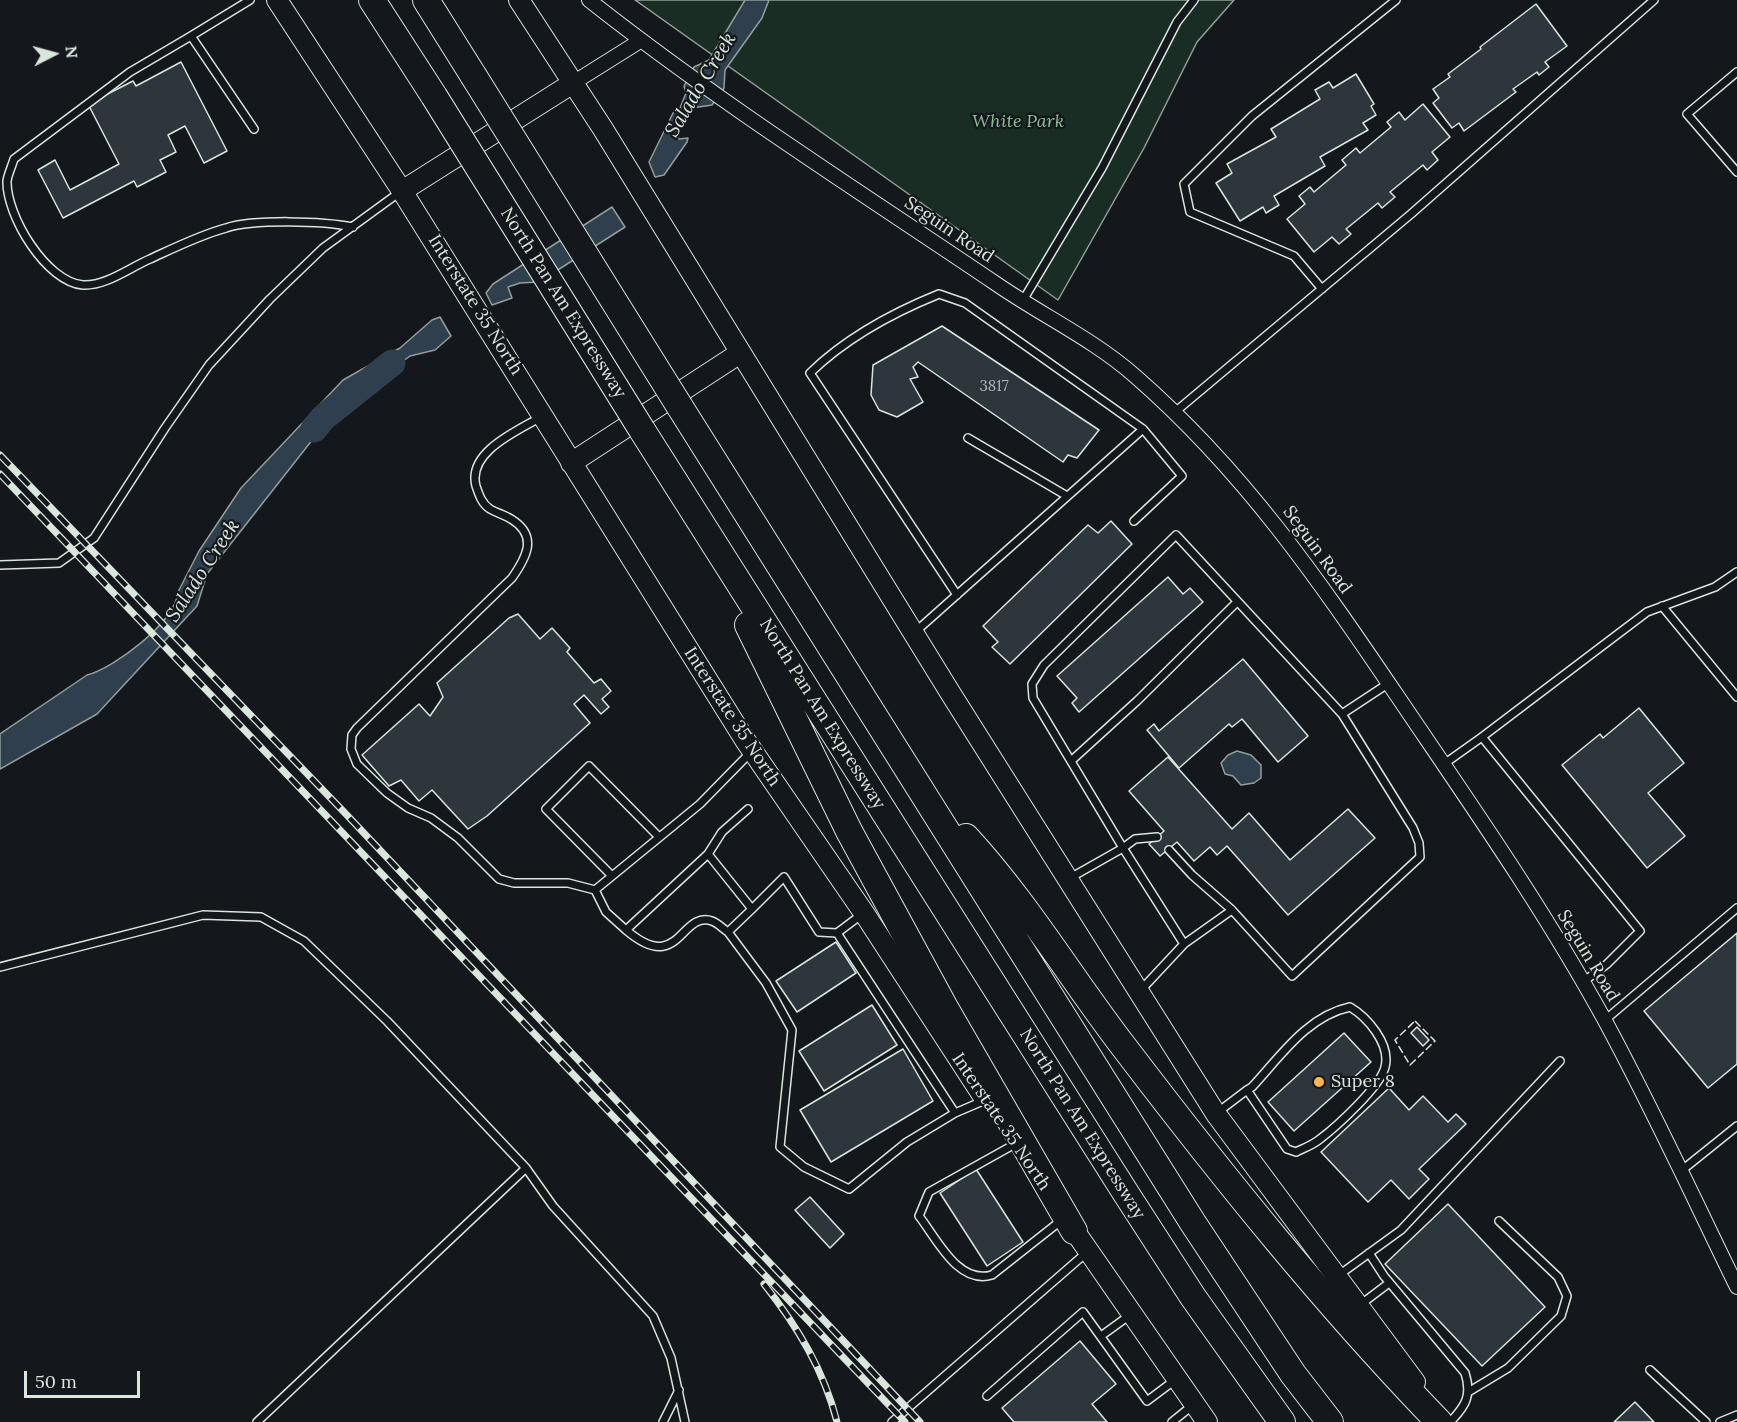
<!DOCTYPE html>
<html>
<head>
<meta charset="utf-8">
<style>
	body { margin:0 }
	#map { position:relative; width:1737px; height:1422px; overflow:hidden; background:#14181c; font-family:Lora,serif }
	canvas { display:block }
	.north { position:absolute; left:24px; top:24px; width:60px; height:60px; -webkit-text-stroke:4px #14181c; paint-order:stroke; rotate:84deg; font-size:16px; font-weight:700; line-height:24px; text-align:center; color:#d8e6dc }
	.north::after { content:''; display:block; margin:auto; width:21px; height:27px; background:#d8e6dc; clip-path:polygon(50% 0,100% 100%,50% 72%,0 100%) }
	.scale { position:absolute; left:24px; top:1371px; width:116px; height:27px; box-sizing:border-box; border:3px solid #d8e6dc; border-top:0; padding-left:8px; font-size:18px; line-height:21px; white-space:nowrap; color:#d8e6dc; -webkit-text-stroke:4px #14181c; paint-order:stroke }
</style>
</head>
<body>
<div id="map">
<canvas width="1737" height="1422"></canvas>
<div class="north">N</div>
<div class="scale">50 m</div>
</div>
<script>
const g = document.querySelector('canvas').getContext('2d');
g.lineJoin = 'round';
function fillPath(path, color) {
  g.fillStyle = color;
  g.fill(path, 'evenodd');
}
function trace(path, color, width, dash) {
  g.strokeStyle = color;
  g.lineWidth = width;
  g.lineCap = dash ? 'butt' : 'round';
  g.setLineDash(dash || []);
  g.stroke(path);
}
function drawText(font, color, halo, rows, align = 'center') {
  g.font = font + ' Lora,serif';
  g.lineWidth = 4.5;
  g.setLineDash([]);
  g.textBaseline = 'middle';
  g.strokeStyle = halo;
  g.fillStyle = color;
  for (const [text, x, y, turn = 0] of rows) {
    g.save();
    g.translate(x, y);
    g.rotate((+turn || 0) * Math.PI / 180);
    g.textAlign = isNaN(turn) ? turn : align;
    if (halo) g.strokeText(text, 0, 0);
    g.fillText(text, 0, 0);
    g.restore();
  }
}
const green = new Path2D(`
	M 635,0 L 1234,0 L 1197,42 L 1144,148 L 1058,300 Z`);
const water = new Path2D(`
	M 745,0 L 769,0 L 762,18 L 725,70 L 724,88 L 712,105 L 692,108 L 676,131 L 679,139 L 688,138 L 687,142 L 664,175 L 655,177 L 649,162 L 674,111 L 680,108 L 686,93 L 684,86 L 694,67 L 709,60 Z
	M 612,207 L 625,227 L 539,282 L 520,283 L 508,287 L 512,298 L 492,305 L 486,293 L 493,284 Z
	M 440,317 L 451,336 L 435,350 L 410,356 L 376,381 L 353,388 L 207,574 L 197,606 L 97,714 L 0,769 L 0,734 L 87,675 C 114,668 176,622 178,592 L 199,551 L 241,488 L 343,380 L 400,348 L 432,320 Z
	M 1237,751 L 1251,755 L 1261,765 L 1261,778 L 1254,783 L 1241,785 L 1233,776 L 1225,774 L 1221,763 L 1228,755 Z`);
const river = new Path2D(`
	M 314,429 L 323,418 L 392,363`);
const building = new Path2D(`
	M 1536,4 L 1567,46 L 1545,62 L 1549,67 L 1539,75 L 1537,72 L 1513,89 L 1516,92 L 1464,131 L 1459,123 L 1452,128 L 1433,103 L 1439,98 L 1433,89 L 1450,77 L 1448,74 L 1481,49 L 1480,47 Z
	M 181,62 L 227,151 L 204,163 L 185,126 L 168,135 L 176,152 L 160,160 L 166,172 L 137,187 L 134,181 L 63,218 L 38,170 L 55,160 L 70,190 L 119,164 L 88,104 L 133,81 L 136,86 Z
	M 1356,74 L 1374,104 L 1371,106 L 1376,115 L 1363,123 L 1368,130 L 1320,157 L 1325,166 L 1274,196 L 1279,205 L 1266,213 L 1263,207 L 1240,221 L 1216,183 L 1232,173 L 1227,164 L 1276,137 L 1271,129 L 1320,99 L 1315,90 L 1329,82 L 1333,88 Z
	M 1423,104 L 1450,137 L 1432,152 L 1438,160 L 1427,170 L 1423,165 L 1390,192 L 1395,197 L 1382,208 L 1378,203 L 1346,229 L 1351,234 L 1339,244 L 1332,237 L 1314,252 L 1287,219 L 1305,204 L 1299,196 L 1310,187 L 1314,192 L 1346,165 L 1342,160 L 1356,148 L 1360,153 L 1391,127 L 1387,122 L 1399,112 L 1405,120 Z
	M 942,326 L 1099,430 L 1077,458 L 1068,455 L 1063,462 L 918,362 L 913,367 L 918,377 L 910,379 L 923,402 L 897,417 L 879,410 L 871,395 L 873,365 Z
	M 1111,521 L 1132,544 L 1010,664 L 992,647 L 998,642 L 983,626 L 1088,525 L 1098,533 Z
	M 1168,577 L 1183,594 L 1190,588 L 1203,602 L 1079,712 L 1072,703 L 1077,698 L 1057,676 Z
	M 518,614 L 540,639 L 552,628 L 570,648 L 567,652 L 594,683 L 601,679 L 611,691 L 602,699 L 609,707 L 601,714 L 584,695 L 574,704 L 590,723 L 487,816 L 468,829 L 432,790 L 419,801 L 401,780 L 389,786 L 362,755 L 419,704 L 430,716 L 443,697 L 437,683 L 509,618 Z
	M 1243,659 L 1308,736 L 1278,762 L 1242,719 L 1232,727 L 1229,724 L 1179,768 L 1147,730 L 1154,724 L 1159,731 Z
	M 1639,708 L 1684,763 L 1648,793 L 1685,836 L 1647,868 L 1562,765 L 1600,734 L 1603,738 Z
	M 1168,757 L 1232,829 L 1249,813 L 1290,860 L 1348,809 L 1375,838 L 1288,915 L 1227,846 L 1217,855 L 1210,847 L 1194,861 L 1177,842 L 1160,856 L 1149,844 L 1164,831 L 1129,791 Z
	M 1737,933 L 1737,1064 L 1708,1088 L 1644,1011 Z
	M 836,942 L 856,973 L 797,1012 L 776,981 Z
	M 872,1005 L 897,1045 L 824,1091 L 799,1051 Z
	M 1417,1027 L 1429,1040 L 1423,1046 L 1411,1033 Z
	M 1344,1033 L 1371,1062 L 1294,1131 L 1268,1102 Z
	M 903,1049 L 933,1101 L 831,1162 L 800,1110 Z
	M 1389,1088 L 1409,1110 L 1423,1096 L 1448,1122 L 1456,1114 L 1466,1124 L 1419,1169 L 1429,1179 L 1409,1199 L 1391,1180 L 1368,1202 L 1321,1152 Z
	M 976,1169 L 1023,1242 L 987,1266 L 940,1193 Z
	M 810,1197 L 844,1234 L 830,1248 L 795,1210 Z
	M 1448,1204 L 1545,1307 L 1482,1366 L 1385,1264 Z
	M 1080,1341 L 1116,1384 L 1092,1404 L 1107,1422 L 1014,1422 L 1002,1408 Z
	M 1635,1402 L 1654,1422 L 1614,1422 Z`);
const lane = new Path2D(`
	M 250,0 L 191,36 L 254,129
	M 191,36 L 130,72 L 14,159 C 12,166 8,174 7,181 C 6,215 46,282 83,285 C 106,286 129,268 150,259 C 174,248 200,235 226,228 C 254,219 323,221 353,227
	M 1737,72 L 1687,114 L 1737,172
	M 1322,289 L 1294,256 L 1190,212 L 1184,184 L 1252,116 L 1396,0
	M 1022,302 L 1102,168 L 1177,22 L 1194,0
	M 1175,412 L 1411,214 L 1654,0
	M 541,417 C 517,431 467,452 476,486 C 479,495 482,504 490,509 C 497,513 505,515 511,519 C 539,536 526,558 512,578 L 357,728 L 352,735 L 351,749 L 357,764 L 387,793 L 408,808 L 431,818 L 458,838 L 499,879 L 514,883 L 568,883 L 595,890 L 700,804 L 750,753
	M 968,438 L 1067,496
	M 0,565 L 59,563 L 94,538 L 165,428 L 209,365 L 270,299 L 323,248 L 400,192
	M 957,595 L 810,373 C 847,337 892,313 939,294 L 965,303 L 1143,429 L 1182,476 L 1134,521
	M 1662,606 L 1737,697
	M 914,633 L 1143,429
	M 1071,761 L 1137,701 L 1237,602
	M 1444,764 L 1482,737
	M 1169,850 L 1192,875 L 1232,910
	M 708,854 L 722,832 L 748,809
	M 612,876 L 546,809 L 589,766 L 659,837
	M 1070,878 L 1123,848 L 1033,698 L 1032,684 L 1044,665 L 1176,535 L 1342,714
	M 595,890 L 606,912 L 626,930 L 708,854 L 752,909 L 728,932 L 766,983 L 792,1030 L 780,1147 L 804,1167 L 849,1189 L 907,1142 L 955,1113 L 837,933 L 819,932 L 784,877 L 752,909
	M 626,930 C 680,976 680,910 712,921 C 718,923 723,929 728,932
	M 837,933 L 861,915
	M 1184,944 L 1232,910 L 1292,976 L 1420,857 L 1419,843 L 1413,828 L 1342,714 L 1389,683
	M 0,967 L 203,915 L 261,917 L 304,941 L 387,1021 L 526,1168 L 553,1206 L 653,1316 L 671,1358 L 685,1422
	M 1583,982 L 1607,964 L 1640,931 L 1482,737 L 1647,612 L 1715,587 L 1737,572
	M 1141,990 L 1184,944 L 1123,848 L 1135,839 L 1157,837
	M 1605,1020 L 1737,908
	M 1218,1112 L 1247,1090 L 1252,1087 C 1280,1057 1307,1016 1350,1007 C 1367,1017 1391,1044 1385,1067 C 1381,1086 1336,1127 1320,1139 C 1313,1145 1304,1148 1296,1152 L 1287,1149 L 1247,1090
	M 955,1113 L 983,1101
	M 1015,1144 L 929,1192 L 919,1216 C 937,1239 958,1285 992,1275 L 1063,1219
	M 1681,1171 L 1737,1126
	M 1369,1253 L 1384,1276 L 1465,1373 C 1472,1395 1466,1406 1450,1422
	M 1339,1275 L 1401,1230 L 1560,1061
	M 1360,1305 L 1389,1283
	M 1101,1336 L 1130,1315
	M 1650,1370 L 1706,1422
	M 1470,1391 L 1508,1368 L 1561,1316 L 1567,1296 L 1558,1277 L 1499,1221
	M 987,1396 L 1083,1312 L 1147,1401 L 1175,1380
	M 257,1422 L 526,1168
	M 663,1422 L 679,1390
	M 892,1422 L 1086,1253
	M 1172,1422 L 1193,1405
	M 1720,1422 L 1737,1415`);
const street = new Path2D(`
	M 589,0 C 718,102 859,191 995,283 C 1041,315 1093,339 1135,376 C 1244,471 1318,579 1398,697 C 1469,802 1542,906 1603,1017 C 1651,1105 1693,1197 1737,1287
	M 573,83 L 640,41`);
const secondary = new Path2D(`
	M 277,0 L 402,191 L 745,740 L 864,913 L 983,1096
	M 519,0 L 603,129 L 951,694 L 1216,1114 L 1415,1382
	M 402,191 L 573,83
	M 571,463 L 740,353
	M 1067,1220 L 1207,1422`);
const highway = new Path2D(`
	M 372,0 L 434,96
	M 426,0 L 473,75
	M 680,407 L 1193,1223 L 1293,1374 L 1330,1422
	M 642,430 L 1127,1195 L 1193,1297 L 1282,1422
	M 748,625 L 849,831 L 944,1006 L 1074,1231
	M 966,837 C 1025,901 1071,978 1124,1047 C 1223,1177 1325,1304 1439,1422`);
const rail = new Path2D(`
	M 0,455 L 344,812 L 920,1422
	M 0,474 L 905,1422
	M 764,1284 C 797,1326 824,1370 837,1422`);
const highwayBridge = new Path2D(`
	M 473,75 L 680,407
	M 434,96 L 642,430`);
const fence = new Path2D(`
	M 1415,1021 L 1435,1041 L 1410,1065 L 1395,1040 Z`);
const markers = [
	[1319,1082,6,"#ffb74d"]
];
const numberNames = [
	["3817",994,387]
];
const parkNames = [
	["White Park",1018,122]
];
const streetNames = [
	["Seguin Road",949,230,34],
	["North Pan Am Expressway",563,303,58],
	["Interstate 35 North",475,305,58],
	["Seguin Road",1317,550,54],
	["North Pan Am Expressway",822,714,58],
	["Interstate 35 North",732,717,57],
	["Seguin Road",1588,956,59],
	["Interstate 35 North",1001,1122,56],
	["North Pan Am Expressway",1082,1124,58]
];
const poiNames = [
	["Super 8",1331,1082]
];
const waterNames = [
	["Salado Creek",701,85,-59],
	["Salado Creek",203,571,-57]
];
fillPath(green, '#1a2d24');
trace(green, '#939e99', 1.5);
fillPath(water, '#2f3f4d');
trace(water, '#939e99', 1.5);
trace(river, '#2f3f4d', 27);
fillPath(building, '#2c363c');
trace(building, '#d8e6dc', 1.5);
trace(lane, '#d8e6dc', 10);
trace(street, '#d8e6dc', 16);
trace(secondary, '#d8e6dc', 22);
trace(highway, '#d8e6dc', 28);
trace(lane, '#14181c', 7);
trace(street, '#14181c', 14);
trace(secondary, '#14181c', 20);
trace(highway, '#14181c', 26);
trace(rail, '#d8e6dc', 7);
trace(rail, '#14181c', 4.5, [14]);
trace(highwayBridge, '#d8e6dc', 28, []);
trace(highwayBridge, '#14181c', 26);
trace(fence, '#d8e6dc', 1.5, [8, 3]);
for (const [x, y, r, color] of markers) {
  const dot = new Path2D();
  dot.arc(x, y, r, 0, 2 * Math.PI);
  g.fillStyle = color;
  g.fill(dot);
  trace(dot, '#14181c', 2);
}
drawText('15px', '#adbab4', null, numberNames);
drawText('italic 18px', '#8ac095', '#14181c', parkNames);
drawText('18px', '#d8e6dc', '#14181c', streetNames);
drawText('18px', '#d8e6dc', '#14181c', poiNames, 'left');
drawText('italic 20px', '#d8e6dc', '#14181c', waterNames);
</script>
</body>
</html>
